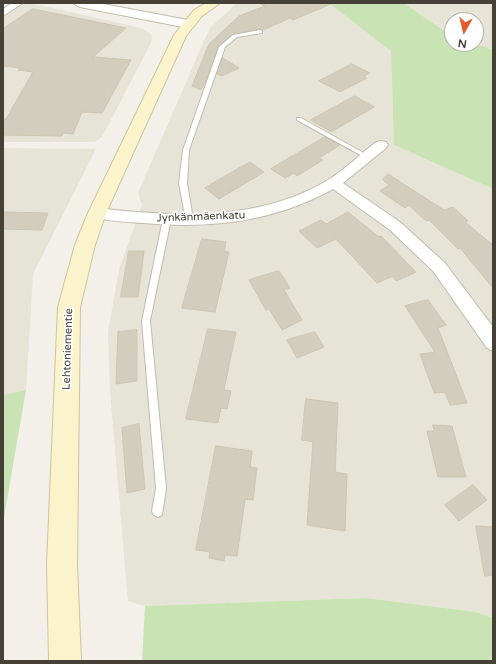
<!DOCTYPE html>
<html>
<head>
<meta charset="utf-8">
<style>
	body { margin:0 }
	#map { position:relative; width:496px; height:664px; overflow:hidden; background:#f2f0e8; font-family:"Varela Round",sans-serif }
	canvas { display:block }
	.frame { position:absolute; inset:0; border:4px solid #454137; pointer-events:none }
	.north { position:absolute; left:444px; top:12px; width:40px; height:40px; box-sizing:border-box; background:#fff; border:1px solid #b5b3af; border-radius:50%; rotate:188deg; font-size:11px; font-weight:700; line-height:16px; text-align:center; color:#454137 }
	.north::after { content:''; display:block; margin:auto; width:14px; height:18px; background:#e75b2a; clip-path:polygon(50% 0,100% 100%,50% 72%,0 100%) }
</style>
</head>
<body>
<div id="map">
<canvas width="496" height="664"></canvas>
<div class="frame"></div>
<div class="north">N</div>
</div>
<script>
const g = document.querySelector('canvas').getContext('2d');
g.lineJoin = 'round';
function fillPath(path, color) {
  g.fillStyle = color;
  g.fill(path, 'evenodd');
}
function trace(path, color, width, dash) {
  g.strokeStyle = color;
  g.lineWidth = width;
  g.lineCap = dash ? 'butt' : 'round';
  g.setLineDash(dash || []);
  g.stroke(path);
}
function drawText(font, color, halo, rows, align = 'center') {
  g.font = font + ' "Varela Round",sans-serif';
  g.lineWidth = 3.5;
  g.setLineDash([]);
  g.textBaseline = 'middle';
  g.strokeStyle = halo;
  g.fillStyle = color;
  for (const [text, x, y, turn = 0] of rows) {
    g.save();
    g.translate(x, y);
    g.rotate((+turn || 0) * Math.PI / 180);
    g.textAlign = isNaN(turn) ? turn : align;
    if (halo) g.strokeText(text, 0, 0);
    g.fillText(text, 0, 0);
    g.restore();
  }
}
const residential = new Path2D(`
	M 237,3 L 329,3 L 333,5 L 391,51 L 394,145 L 493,189 L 493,618 L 476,612 L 366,598 L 145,606 L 128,601 L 110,391 L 108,332 L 119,269 L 142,205 L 138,193 L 203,43 L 210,28 Z
	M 404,3 L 493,3 L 493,50 L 476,44 L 476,20 L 452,20 L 452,33 L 440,27 Z
	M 24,4 L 30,4 L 44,6 L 141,28 L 151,34 L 152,39 L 150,45 L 102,137 L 95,142 L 3,142 L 3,16 Z
	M 3,148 L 96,149 L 33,274 L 26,390 L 3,395 Z`);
const green = new Path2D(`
	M 329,3 L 404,3 L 439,27 L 452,33 L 452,44 L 476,44 L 493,50 L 493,189 L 394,145 L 391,51 Z
	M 26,390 L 3,523 L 3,395 Z
	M 366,598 L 476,612 L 493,618 L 493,661 L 142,661 L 145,606 Z`);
const building = new Path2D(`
	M 258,3 L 333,3 L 293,20 L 290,18 L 263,30 L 260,29 L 232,34 L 218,47 L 205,83 L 201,90 L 192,86 L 209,44 L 239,16 L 265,6 Z
	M 33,9 L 126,28 L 93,57 L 131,60 L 102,113 L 82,112 L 73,134 L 63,133 L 62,136 L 3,135 L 3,119 L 6,119 L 33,72 L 18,70 L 21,68 L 3,66 L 3,29 Z
	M 223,58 L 239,68 L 222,76 L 217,74 Z
	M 352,64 L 370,73 L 364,76 L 367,78 L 340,92 L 319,81 Z
	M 355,96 L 374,107 L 331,132 L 311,120 Z
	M 325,137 L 340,145 L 319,158 L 323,160 L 297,176 L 294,173 L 285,178 L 271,169 Z
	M 250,162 L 264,172 L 219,199 L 205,188 Z
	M 388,174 L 444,210 L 453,207 L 468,221 L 465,222 L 493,245 L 493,288 L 460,248 L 458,249 L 429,220 L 426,221 L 409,205 L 405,208 L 380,191 L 389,185 L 383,180 Z
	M 3,212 L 48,213 L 42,230 L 3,229 Z
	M 348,212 L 379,237 L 381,236 L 416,272 L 396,281 L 393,276 L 377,283 L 336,239 L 317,248 L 299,231 L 321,220 L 326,224 Z
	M 202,239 L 226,242 L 224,251 L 229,252 L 215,312 L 182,308 Z
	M 129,251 L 144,251 L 138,297 L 121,297 Z
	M 279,271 L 290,288 L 284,290 L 302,320 L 282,330 L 269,309 L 266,310 L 249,280 Z
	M 428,300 L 446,325 L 438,328 L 467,403 L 450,405 L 445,392 L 434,393 L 420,354 L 435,352 L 405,306 Z
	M 208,329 L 236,332 L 224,390 L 231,391 L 227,409 L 221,408 L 218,423 L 186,419 Z
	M 137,330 L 137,381 L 116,384 L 118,332 Z
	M 315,332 L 324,347 L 297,358 L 287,340 Z
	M 306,399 L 338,403 L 335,472 L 347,474 L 345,531 L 307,525 L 313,442 L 302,440 Z
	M 139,424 L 145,489 L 127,493 L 122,428 Z
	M 433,425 L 452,426 L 466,477 L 438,477 L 427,431 L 434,431 Z
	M 216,446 L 252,451 L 250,467 L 257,468 L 253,500 L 245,499 L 237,556 L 225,555 L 224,561 L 209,558 L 210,552 L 196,550 Z
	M 473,485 L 487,500 L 459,521 L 445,505 Z
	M 476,526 L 493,527 L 493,575 L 485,576 Z`);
const service = new Path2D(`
	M 260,30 L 262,31 L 262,33 L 237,37 L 225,47 L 189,150 L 187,183 L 193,219 L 192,221 L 186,221 L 179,183 L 183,150 L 219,47 L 233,35 Z
	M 297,118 L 301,118 L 369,156 L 368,157 L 364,157 L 297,120 Z
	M 167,216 L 171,219 L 150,321 L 166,488 L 162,515 L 158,517 L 154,515 L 152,511 L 156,488 L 142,321 L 163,219 Z`);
const minor = new Path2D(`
	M 12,3 L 23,3 L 3,16 L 3,9 Z
	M 381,141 L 386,142 L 388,145 L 386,148 L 343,183 L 400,222 L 445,263 L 493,327 L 493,351 L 487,348 L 433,271 L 390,230 L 333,189 C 273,222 211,229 143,223 C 126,222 108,221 92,217 L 90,213 L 92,209 L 97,208 C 175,217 258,222 328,180 C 346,169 360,154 376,142 Z`);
const tertiary = new Path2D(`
	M 74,3 L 98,3 L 188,20 L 192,21 L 194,24 L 192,27 L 188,28 L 80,7 L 76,5 Z`);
const secondary = new Path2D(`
	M 206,3 L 220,3 L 202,16 L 186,36 L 106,213 L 95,245 L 80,307 L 77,564 L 81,661 L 49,661 L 47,564 L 58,307 L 75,245 L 88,213 L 174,35 L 194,10 Z`);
const streetNames = [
	["Jynkänmäenkatu",201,217,-2],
	["Lehtoniementie",68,349,-88]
];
fillPath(residential, '#e6e3d7');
fillPath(green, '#c9e3b4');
fillPath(building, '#d3cdbe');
trace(building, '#cdc6b2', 1);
trace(service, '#c0bcae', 2);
trace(minor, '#c0bcae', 2);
trace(tertiary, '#c0bcae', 2);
trace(secondary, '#cec69b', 2);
fillPath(service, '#fff');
fillPath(minor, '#fff');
fillPath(tertiary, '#fff');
fillPath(secondary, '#faf3cb');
drawText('11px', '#454137', '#fff', streetNames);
</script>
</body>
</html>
